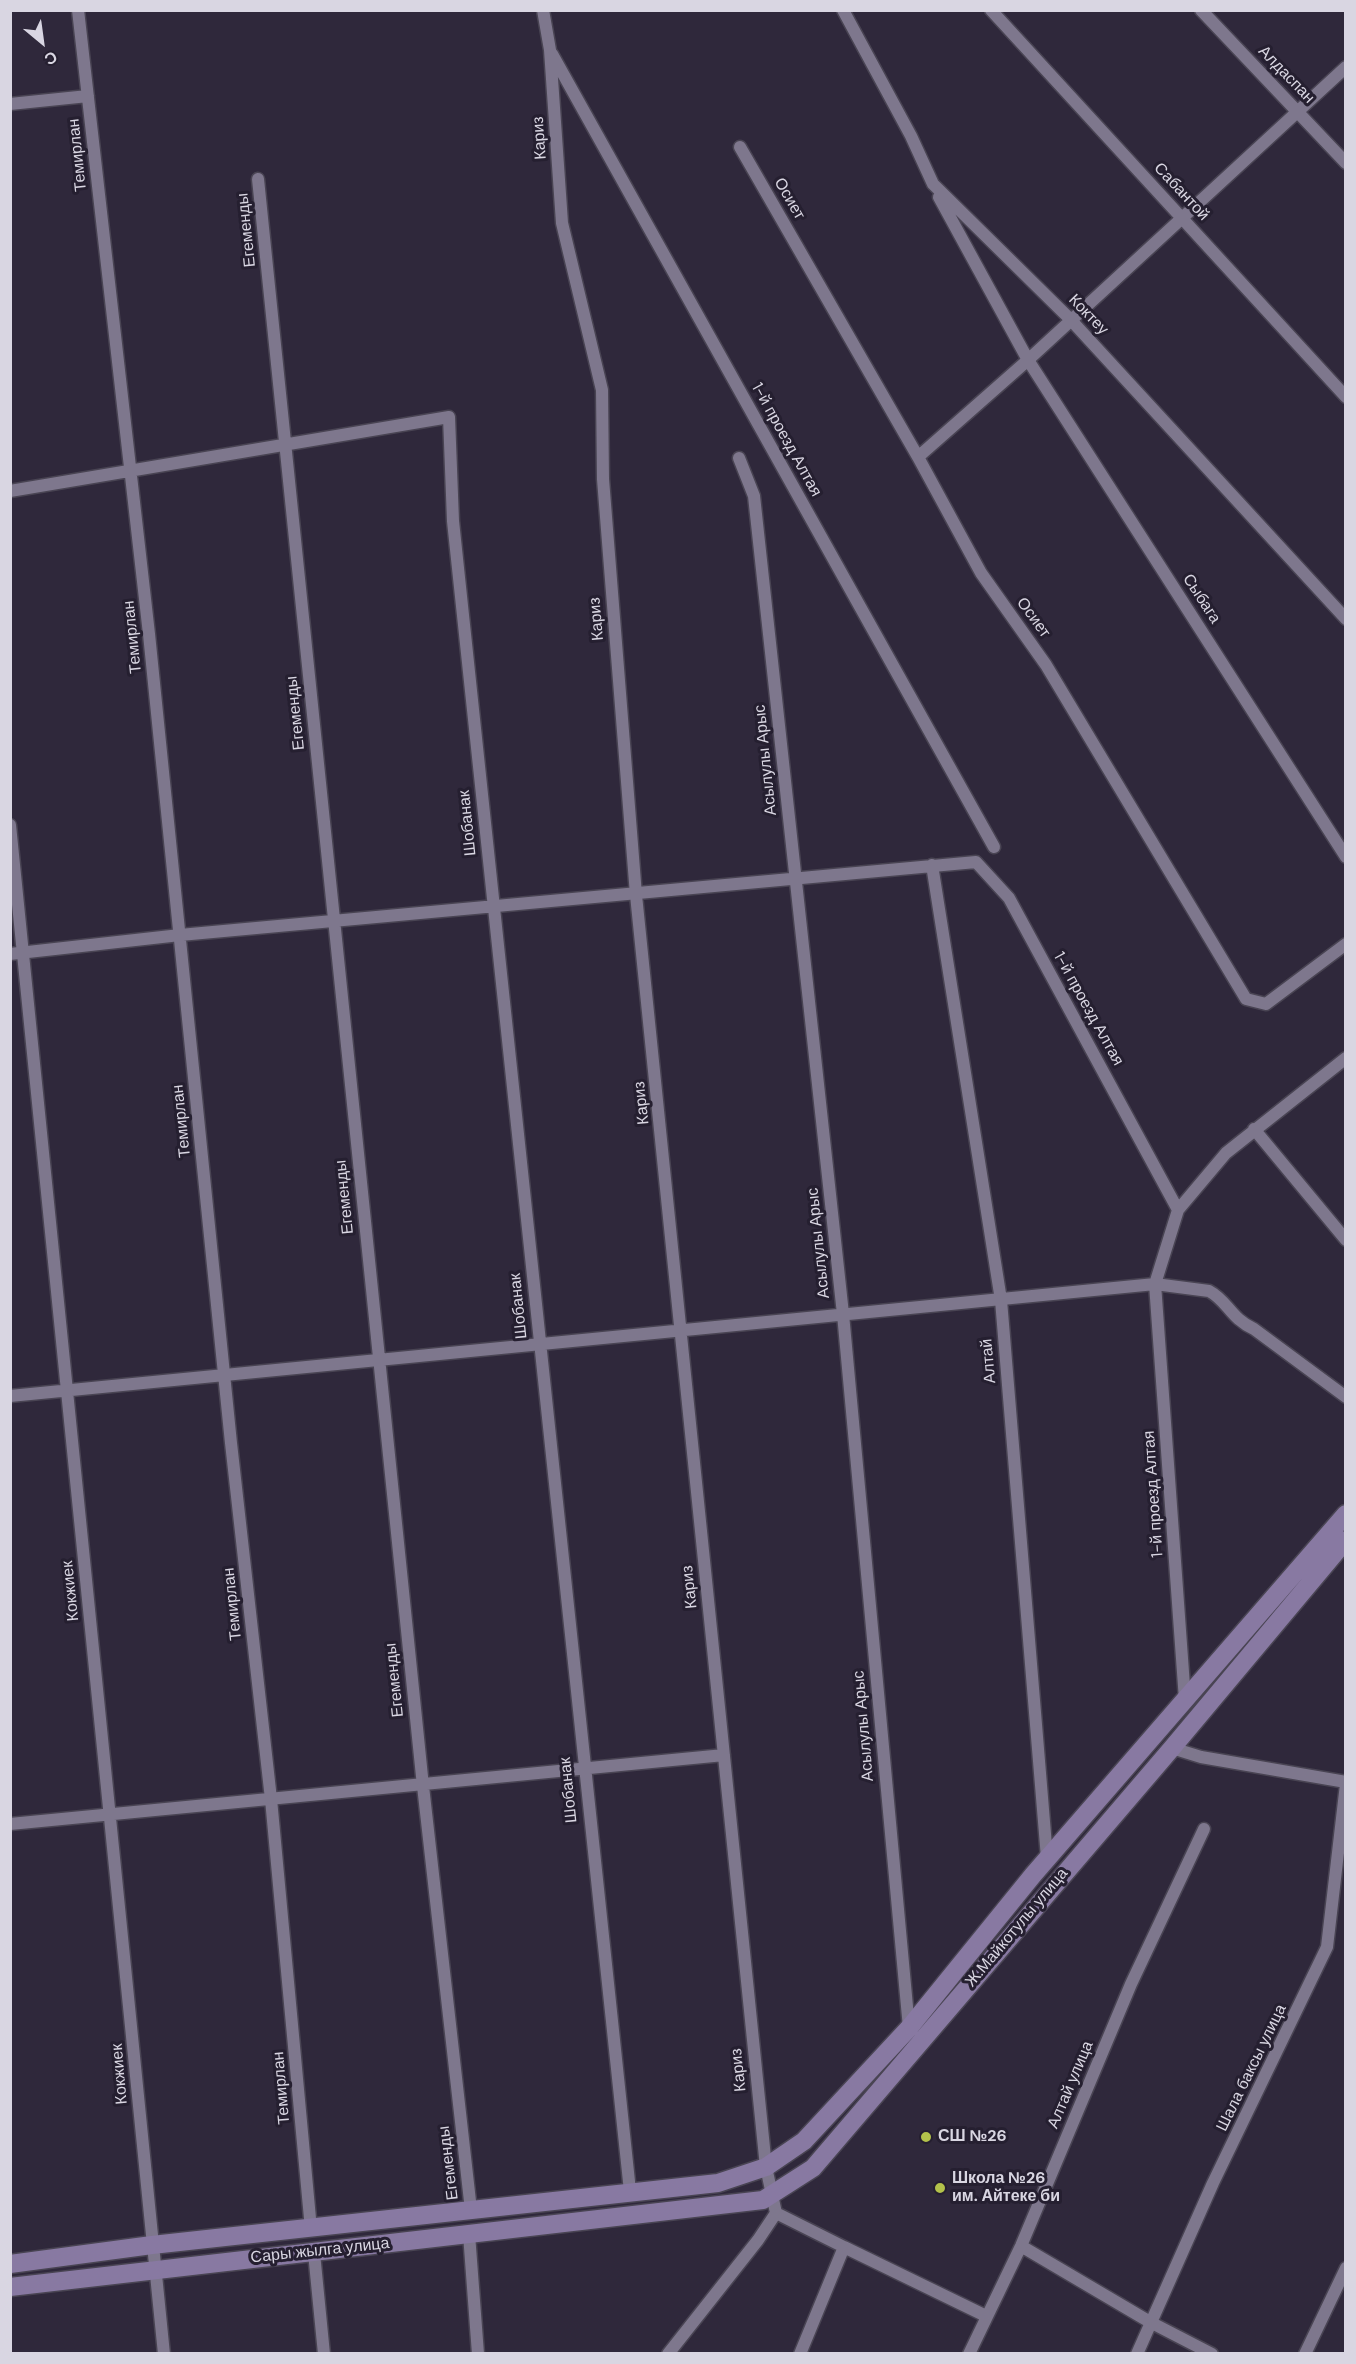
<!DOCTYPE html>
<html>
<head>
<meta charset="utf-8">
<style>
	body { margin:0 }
	#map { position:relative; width:1356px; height:2364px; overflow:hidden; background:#2f283b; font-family:"DM Sans",sans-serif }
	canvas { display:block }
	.frame { position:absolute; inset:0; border:12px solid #d9d6e2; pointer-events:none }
	.north { position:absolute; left:12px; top:12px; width:60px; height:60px; -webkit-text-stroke:4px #251f30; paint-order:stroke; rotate:151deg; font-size:16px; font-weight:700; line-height:24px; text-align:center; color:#d9d6e2 }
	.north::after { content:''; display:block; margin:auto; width:21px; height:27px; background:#d9d6e2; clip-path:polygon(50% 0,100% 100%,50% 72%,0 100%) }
</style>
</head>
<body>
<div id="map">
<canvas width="1356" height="2364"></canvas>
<div class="frame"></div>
<div class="north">С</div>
</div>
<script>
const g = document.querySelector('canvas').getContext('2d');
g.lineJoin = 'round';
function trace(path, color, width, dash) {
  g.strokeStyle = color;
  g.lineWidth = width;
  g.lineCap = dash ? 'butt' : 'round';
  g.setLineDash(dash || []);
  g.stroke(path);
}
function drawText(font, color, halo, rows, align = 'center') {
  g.font = font + ' "DM Sans",sans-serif';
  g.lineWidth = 6;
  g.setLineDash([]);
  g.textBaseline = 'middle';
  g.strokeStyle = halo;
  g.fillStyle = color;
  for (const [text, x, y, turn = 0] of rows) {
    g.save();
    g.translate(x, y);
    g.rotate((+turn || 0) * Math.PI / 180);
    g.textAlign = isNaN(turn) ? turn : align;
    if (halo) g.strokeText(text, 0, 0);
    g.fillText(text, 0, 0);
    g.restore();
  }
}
const street = new Path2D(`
	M 78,10 L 149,634 L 231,1443 L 271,1799 L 311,2229
	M 543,10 L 550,50 L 562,223 L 602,390 L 603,479 L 636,895 L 766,2167 L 776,2213 L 844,2247 L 800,2354
	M 843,10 L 911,136 L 933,184 L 1070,319 L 1346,619
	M 991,10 L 1346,397
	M 1201,10 L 1346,163
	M 552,54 L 994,847
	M 10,104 L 88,96
	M 740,147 L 918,457 L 981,573 L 1046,665 L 1246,999 L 1266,1004 L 1346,944
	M 258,179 L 423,1786 L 471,2210
	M 939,197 L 1028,360 L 1346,857
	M 918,457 L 1028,360 L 1346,67
	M 739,458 L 754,496 L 843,1314 L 909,2028
	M 10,491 L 449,417 L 453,521 L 630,2191
	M 10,825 L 164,2354
	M 932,865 L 1001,1300 L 1047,1858
	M 10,954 L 180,935 L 976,862 L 1009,898 L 1178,1210
	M 1254,1129 L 1346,1240
	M 10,1396 L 1155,1284 L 1209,1291 C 1228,1301 1230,1318 1254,1329 L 1346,1397
	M 1185,1700 L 1155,1284 L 1178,1210 L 1226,1153 L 1346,1058
	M 1172,1748 L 1201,1757 L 1346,1782
	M 10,1824 L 724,1755
	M 469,2234 L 478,2354
	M 1021,2246 L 1150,2322 L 1212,2354
	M 844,2247 L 986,2316
	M 314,2253 L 324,2354
	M 668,2354 L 758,2240 L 776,2213
	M 969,2354 L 1021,2246 L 1131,1984 L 1204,1829
	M 1137,2354 L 1213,2183 L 1327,1947 L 1346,1784
	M 1305,2354 L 1346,2268`);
const secondary = new Path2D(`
	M 10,2264 L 152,2245 L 718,2183 L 766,2167 L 804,2141 L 909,2028 L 1033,1875 L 1346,1514
	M 10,2287 L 763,2200 L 813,2168 L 1172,1748 L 1346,1540`);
const markers = [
	[926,2137,6,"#b3c24b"],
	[940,2188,6,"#b3c24b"]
];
const streetNames = [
	["Алдаспан",1286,75,46],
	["Кариз",540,138,-94],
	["Темирлан",78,155,-96],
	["Сабантой",1181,192,47],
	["Осиет",789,199,60],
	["Егеменды",247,230,-96],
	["Коктеу",1088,315,46],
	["1-й проезд Алтая",786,440,61],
	["Сыбага",1201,599,57],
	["Осиет",1033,618,54],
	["Кариз",597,619,-95],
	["Темирлан",133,637,-96],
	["Егеменды",296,713,-96],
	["Асылулы Арыс",766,760,-96],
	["Шобанак",468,823,-96],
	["1-й проезд Алтая",1088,1009,61],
	["Кариз",642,1103,-96],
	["Темирлан",182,1121,-96],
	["Егеменды",345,1197,-96],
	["Асылулы Арыс",819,1243,-96],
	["Шобанак",519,1306,-96],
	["Алтай",989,1361,-95],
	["1-й проезд Алтая",1154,1494,-94],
	["Кариз",690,1587,-96],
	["Кокжиек",71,1591,-96],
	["Темирлан",233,1604,-96],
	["Егеменды",395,1680,-96],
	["Асылулы Арыс",864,1726,-95],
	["Шобанак",569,1790,-96],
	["Ж.Майкотулы улица",1017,1928,-50],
	["Шала баксы улица",1252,2068,-64],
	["Кариз",739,2070,-96],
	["Кокжиек",120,2074,-95],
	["Алтай улица",1071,2085,-67],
	["Темирлан",282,2088,-95],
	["Егеменды",449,2163,-97],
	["Сары жылга улица",320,2251,-6]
];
const poiNames = [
	["СШ №26",938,2137],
	["Школа №26",952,2179],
	["им. Айтеке би",952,2197]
];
trace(street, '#494453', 15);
trace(secondary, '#494453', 21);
trace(street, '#7e778d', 12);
trace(secondary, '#8879a2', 18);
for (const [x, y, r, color] of markers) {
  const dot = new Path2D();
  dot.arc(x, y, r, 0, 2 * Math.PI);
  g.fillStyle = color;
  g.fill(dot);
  trace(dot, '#251f30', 2);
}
drawText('16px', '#d9d6e2', '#251f30', streetNames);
drawText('bold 16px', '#d9d6e2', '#251f30', poiNames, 'left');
</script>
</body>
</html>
